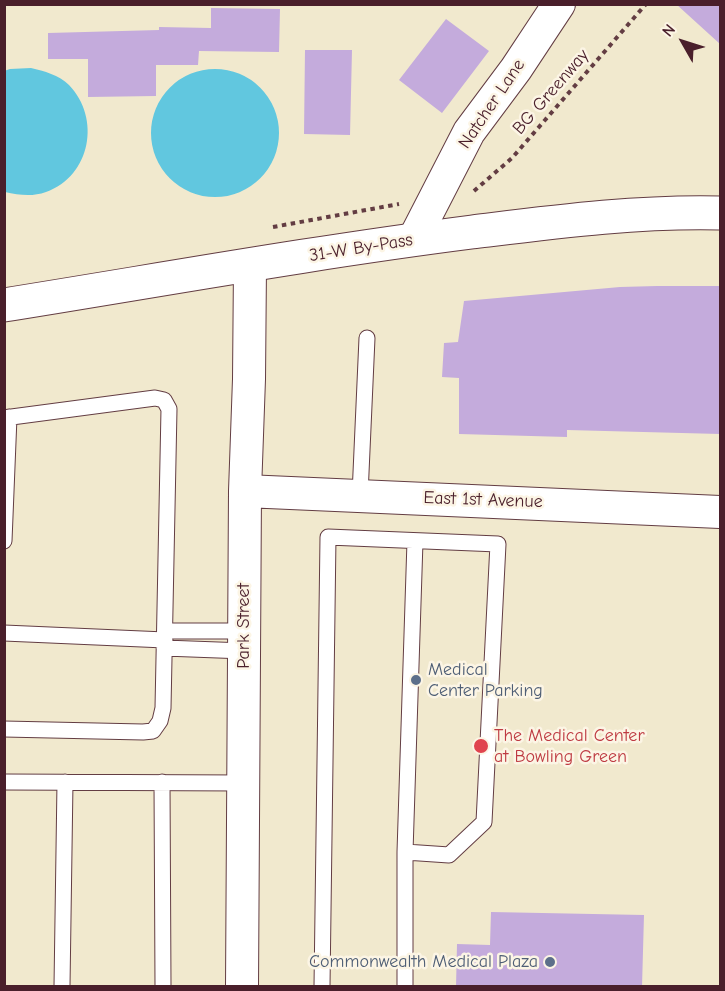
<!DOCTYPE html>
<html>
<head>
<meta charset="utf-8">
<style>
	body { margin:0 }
	#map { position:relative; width:725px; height:991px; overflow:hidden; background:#f1e9ce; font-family:"Comic Neue",sans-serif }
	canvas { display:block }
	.frame { position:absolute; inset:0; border:6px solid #4a1f2b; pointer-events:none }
	.north { position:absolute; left:653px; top:12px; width:60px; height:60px; -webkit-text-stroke:4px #fcf5e5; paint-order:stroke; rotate:309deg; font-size:16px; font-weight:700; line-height:24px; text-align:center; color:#4a1f2b }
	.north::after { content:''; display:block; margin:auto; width:21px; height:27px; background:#4a1f2b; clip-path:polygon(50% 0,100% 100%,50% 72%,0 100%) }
</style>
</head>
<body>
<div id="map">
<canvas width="725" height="991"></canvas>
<div class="frame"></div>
<div class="north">N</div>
</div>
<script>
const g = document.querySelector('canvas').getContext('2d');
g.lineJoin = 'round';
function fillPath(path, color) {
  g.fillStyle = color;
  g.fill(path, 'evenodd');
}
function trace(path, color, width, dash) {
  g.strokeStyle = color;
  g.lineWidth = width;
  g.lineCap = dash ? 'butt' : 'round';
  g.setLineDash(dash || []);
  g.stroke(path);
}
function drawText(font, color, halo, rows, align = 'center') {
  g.font = font + ' "Comic Neue",sans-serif';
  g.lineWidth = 5;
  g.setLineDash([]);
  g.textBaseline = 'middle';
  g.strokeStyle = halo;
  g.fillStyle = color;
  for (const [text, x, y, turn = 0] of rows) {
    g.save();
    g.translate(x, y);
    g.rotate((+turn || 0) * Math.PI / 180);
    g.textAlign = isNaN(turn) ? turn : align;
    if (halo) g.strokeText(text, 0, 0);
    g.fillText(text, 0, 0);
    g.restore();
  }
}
const water = new Path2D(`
	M 31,68 C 44,71 59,75 69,85 C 101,118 91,176 46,192 C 32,197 19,195 5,192 L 4,71 L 10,69 Z
	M151 133a64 64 0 1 1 128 0a64 64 0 1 1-128 0Z`);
const building = new Path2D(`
	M 676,4 L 720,4 L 720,44 Z
	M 211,8 L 280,9 L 279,52 L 199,51 L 198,65 L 156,65 L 156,96 L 88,97 L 88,59 L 48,59 L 48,33 L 159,30 L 159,27 L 211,28 Z
	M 446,19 L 489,51 L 442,113 L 399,80 Z
	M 305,50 L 352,50 L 350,135 L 304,134 Z
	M 657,286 L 720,286 L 720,434 L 567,430 L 567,437 L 459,434 L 459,378 L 442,377 L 444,343 L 458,342 L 464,301 L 620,287 Z
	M 491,912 L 644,915 L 642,987 L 456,987 L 457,944 L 490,945 Z`);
const path = new Path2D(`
	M 474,191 L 512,158 L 646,4
	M 273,227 L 399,204`);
const lane = new Path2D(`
	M 4,418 L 155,398 L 164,400 L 169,409 L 163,708 L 160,721 L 153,731 L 143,732 L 4,729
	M 360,495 L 367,338
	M 4,541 L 9,417
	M 165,631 L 245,631
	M 4,633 L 165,640
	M 164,648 L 245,651
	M 4,782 L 243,783
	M 162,782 L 163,986
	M 405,852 L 415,541
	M 62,986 L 65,782
	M 322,986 L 328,537 L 498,544 L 484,822 L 449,855 L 405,852 L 405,986`);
const street = new Path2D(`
	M 414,239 L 469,132 L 516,69 L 559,4
	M 245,491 L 720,512
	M 242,986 L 245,491 L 249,379 L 250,266`);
const primary = new Path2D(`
	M 4,305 C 160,280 315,252 472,232 C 554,222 637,211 720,213`);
const markers = [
	[416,680,6,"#5c6f8a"],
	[481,746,8,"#e0444e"],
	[550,962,6,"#5c6f8a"]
];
const streetNames = [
	["BG Greenway",551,92,-49],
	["Natcher Lane",492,104,-56],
	["31-W By-Pass",361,248,-9],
	["East 1st Avenue",483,500,2],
	["Park Street",244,626,-90]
];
const serviceNames = [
	["Medical",428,670],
	["Center Parking",428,691],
	["Commonwealth Medical Plaza",538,962,"right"]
];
const healthNames = [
	["The Medical Center",494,736],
	["at Bowling Green",494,757]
];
fillPath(water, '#61c7df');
fillPath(building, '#c4abdc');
trace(lane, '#633d43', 17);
trace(street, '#633d43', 34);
trace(primary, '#633d43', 35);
trace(path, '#633d43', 4, [4.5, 4.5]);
trace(lane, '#fff', 15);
trace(street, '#fff', 32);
trace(primary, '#fff', 33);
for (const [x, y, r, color] of markers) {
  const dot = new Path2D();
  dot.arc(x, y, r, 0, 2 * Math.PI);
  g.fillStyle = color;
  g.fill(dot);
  trace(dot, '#fcf5e5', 2);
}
drawText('18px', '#4a1f2b', '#fcf5e5', streetNames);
drawText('18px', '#4e5e75', '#fcf5e5', serviceNames, 'left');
drawText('18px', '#be3a42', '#fcf5e5', healthNames, 'left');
</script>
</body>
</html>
